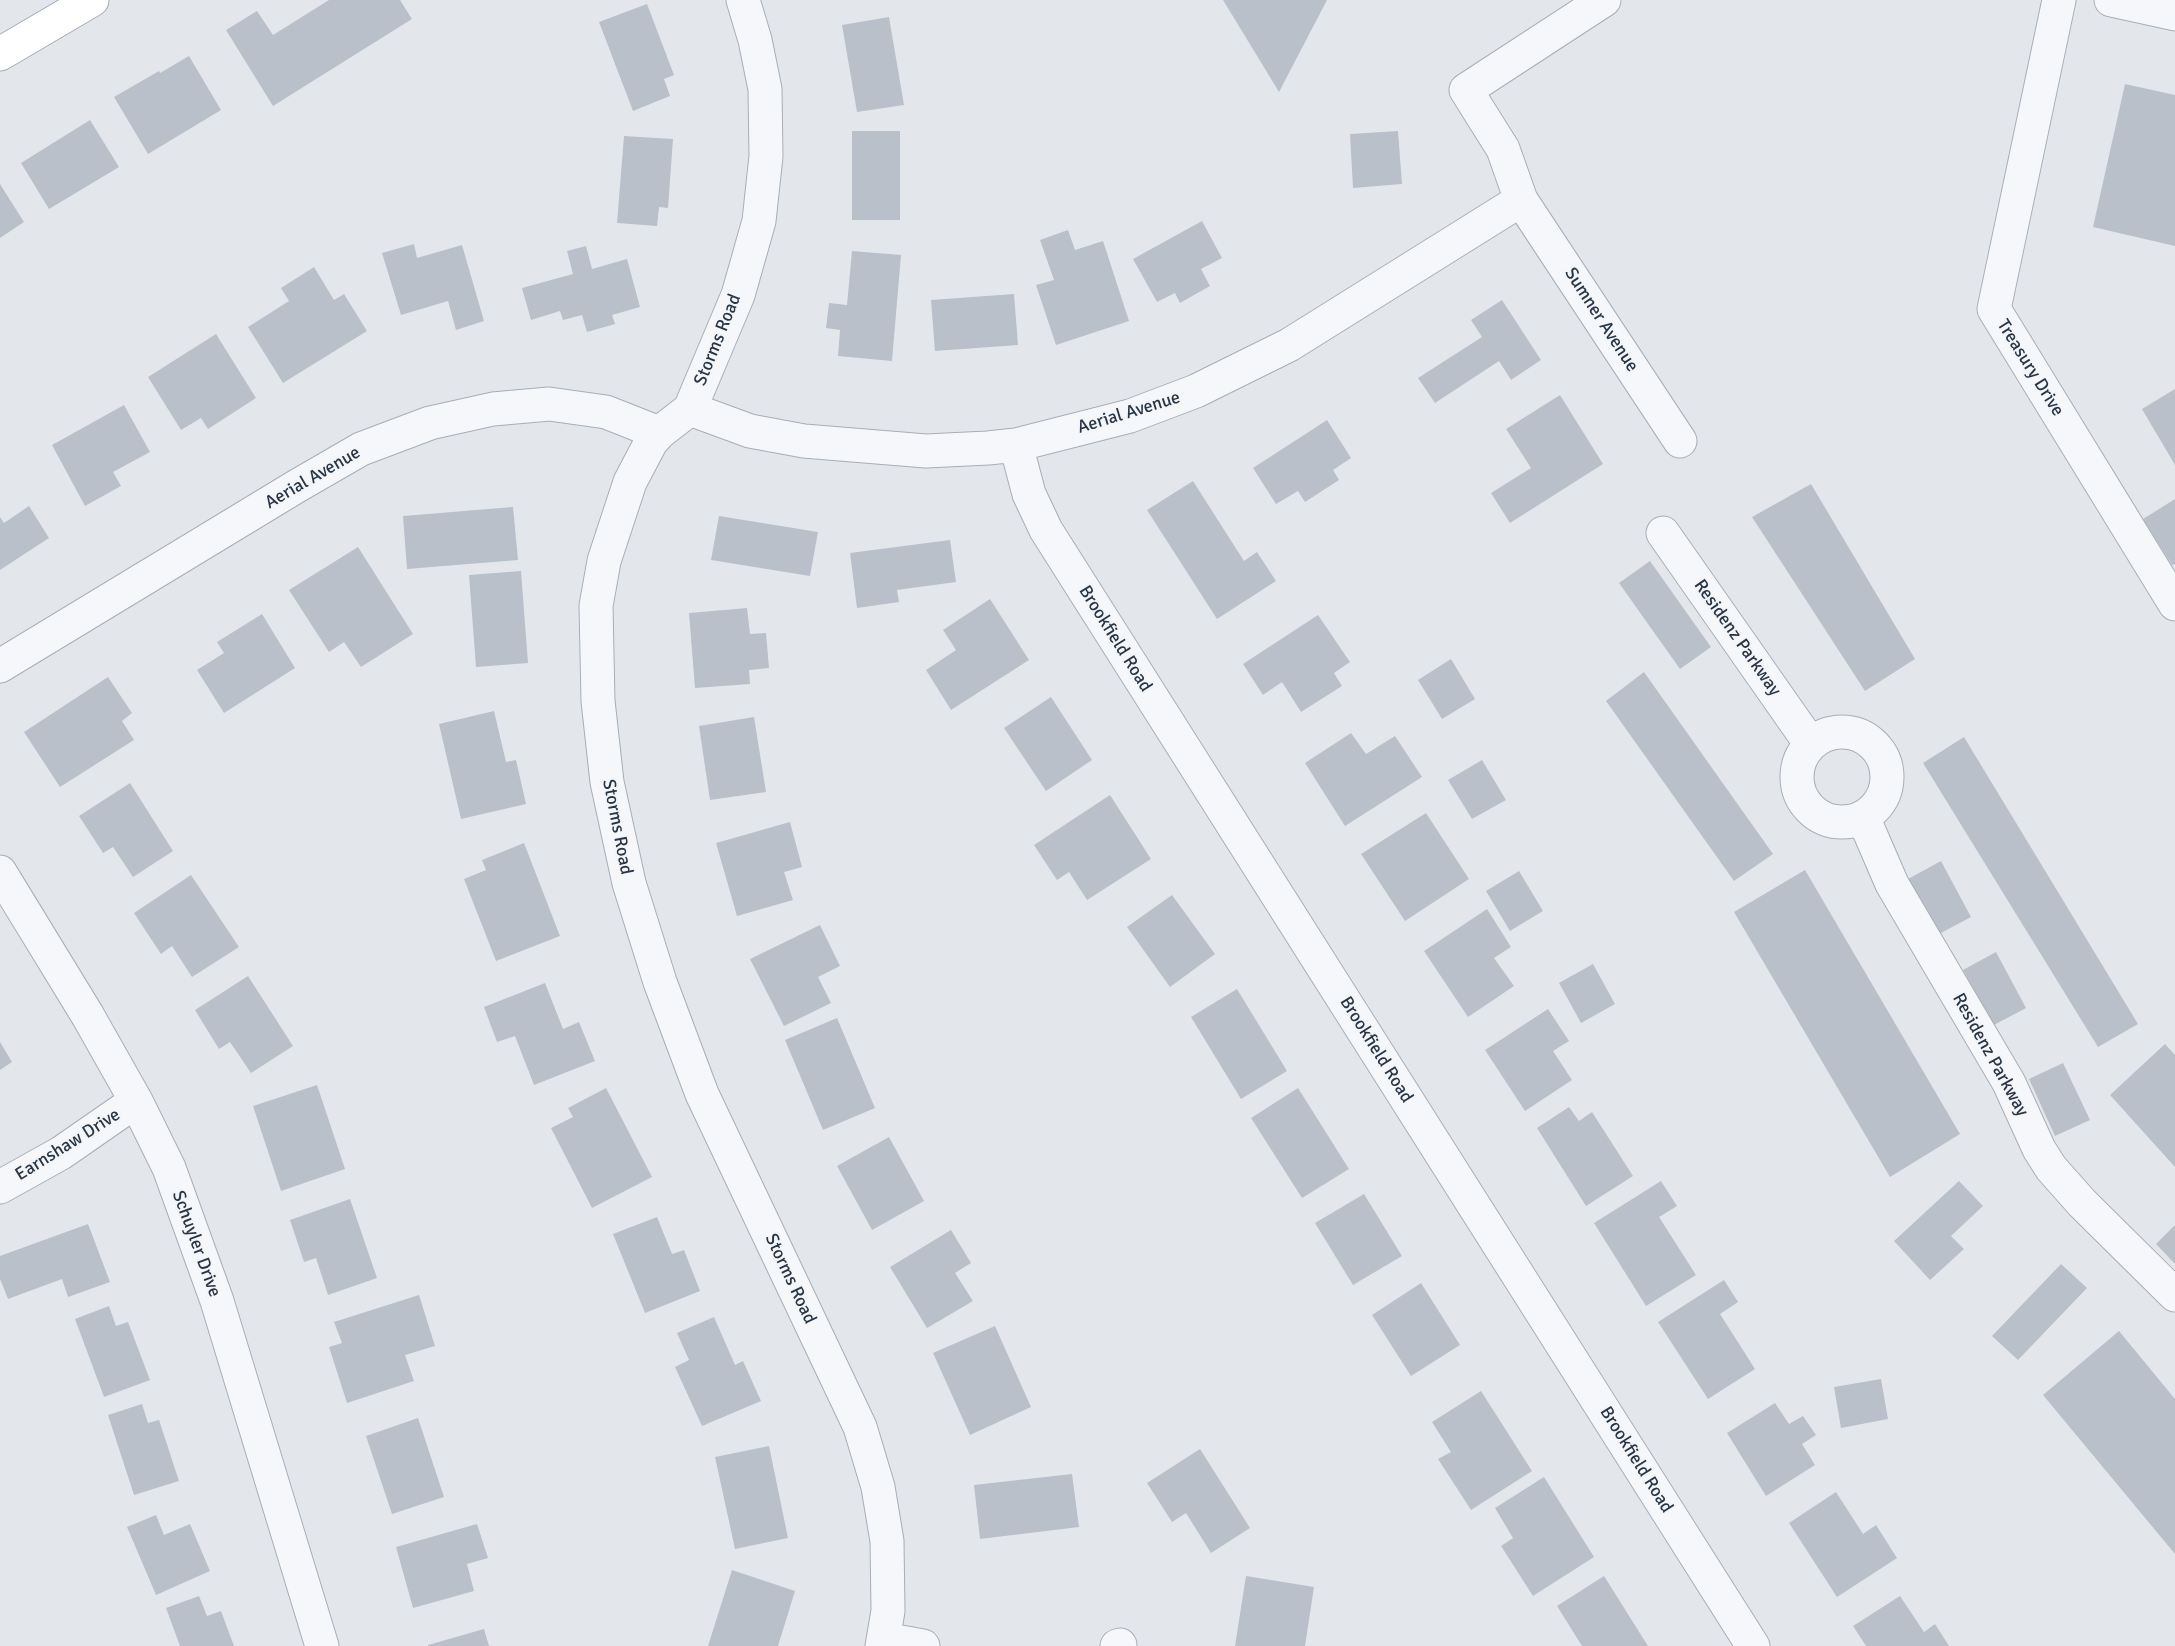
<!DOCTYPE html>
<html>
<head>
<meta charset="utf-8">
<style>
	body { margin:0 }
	canvas { display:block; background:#e3e7ec }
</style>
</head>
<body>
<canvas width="2175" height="1646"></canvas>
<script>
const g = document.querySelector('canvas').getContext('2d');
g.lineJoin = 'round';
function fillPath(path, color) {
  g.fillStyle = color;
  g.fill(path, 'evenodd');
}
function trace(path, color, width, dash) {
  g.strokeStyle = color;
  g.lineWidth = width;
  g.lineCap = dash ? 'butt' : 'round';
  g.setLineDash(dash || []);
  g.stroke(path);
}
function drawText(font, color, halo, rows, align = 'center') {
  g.font = font + ' Signika,sans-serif';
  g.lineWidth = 4.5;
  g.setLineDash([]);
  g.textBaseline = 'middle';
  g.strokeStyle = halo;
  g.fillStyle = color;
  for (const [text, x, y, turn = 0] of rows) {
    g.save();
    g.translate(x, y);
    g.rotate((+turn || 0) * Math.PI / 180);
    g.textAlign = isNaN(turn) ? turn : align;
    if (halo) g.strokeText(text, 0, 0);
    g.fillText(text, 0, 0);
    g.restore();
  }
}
const building = new Path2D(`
	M 329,0 L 400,0 L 412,19 L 273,106 L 226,30 L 257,11 L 273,35 Z
	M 1223,0 L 1327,0 L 1279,92 Z
	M 647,4 L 674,75 L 664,79 L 670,96 L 633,111 L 599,22 Z
	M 889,17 L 904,105 L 857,112 L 842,25 Z
	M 189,56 L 221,110 L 148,154 L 114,97 L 159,71 L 160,73 Z
	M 2125,84 L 2175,95 L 2175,246 L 2093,227 Z
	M 90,120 L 119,167 L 49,209 L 21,163 Z
	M 852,131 L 900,131 L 900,220 L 852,220 Z
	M 1398,131 L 1402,184 L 1353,188 L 1350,134 Z
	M 624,136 L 673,139 L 668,208 L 659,207 L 657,226 L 617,223 Z
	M 0,184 L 24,222 L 0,238 Z
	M 1202,221 L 1222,258 L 1201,269 L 1210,286 L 1180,303 L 1175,293 L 1157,302 L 1133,259 Z
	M 1068,230 L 1075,250 L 1103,241 L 1129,321 L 1056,345 L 1036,285 L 1054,280 L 1040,240 Z
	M 414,244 L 417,258 L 462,245 L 484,321 L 456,330 L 448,301 L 401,315 L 382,253 Z
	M 586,246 L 592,269 L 627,259 L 640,307 L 612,315 L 615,324 L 587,332 L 582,315 L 563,320 L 560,311 L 531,320 L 522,288 L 573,274 L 567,251 Z
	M 852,251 L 901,255 L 892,361 L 838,356 L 840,330 L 826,328 L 829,303 L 847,305 Z
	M 314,267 L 334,300 L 344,294 L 367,331 L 283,383 L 248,327 L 289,301 L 281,288 Z
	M 1014,294 L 1018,345 L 935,351 L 931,300 Z
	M 1502,300 L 1541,360 L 1511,380 L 1499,361 L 1435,403 L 1418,378 L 1482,337 L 1471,320 Z
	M 216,334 L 256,398 L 208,429 L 201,418 L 181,430 L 148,377 Z
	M 2175,389 L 2175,465 L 2142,409 Z
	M 1560,395 L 1603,464 L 1510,523 L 1491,493 L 1531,468 L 1506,429 Z
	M 124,405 L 150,452 L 113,472 L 121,486 L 85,506 L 52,445 Z
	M 1327,420 L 1351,458 L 1333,470 L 1339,480 L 1305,502 L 1298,491 L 1276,504 L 1253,468 Z
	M 1193,481 L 1244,561 L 1257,552 L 1276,581 L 1217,619 L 1147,510 Z
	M 1811,484 L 1915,659 L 1865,691 L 1752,517 Z
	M 2175,499 L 2175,564 L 2172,565 L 2143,519 Z
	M 29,506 L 49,538 L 0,570 L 0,517 L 4,523 Z
	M 513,507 L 518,560 L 407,569 L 403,516 Z
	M 719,516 L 818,532 L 810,576 L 711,560 Z
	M 950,540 L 956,582 L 897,590 L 899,602 L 857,608 L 850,553 Z
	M 358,547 L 413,634 L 361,667 L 344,642 L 329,652 L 289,590 Z
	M 1650,561 L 1711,647 L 1680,669 L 1619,583 Z
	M 521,571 L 528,663 L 476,667 L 469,575 Z
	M 990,599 L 1029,660 L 951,710 L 926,670 L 956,650 L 943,630 Z
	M 747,608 L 750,634 L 766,633 L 769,668 L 749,670 L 750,684 L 695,688 L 689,613 Z
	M 262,614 L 295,668 L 224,713 L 197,670 L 224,653 L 217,642 Z
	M 1318,615 L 1350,662 L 1334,673 L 1342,686 L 1301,712 L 1282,682 L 1263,695 L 1243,664 Z
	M 1451,659 L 1475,699 L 1442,719 L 1418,680 Z
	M 1644,672 L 1773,854 L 1734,881 L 1606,701 Z
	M 108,677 L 132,713 L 122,721 L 134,740 L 60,787 L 24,732 Z
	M 1051,697 L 1092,760 L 1046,791 L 1004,728 Z
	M 494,711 L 506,762 L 516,760 L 526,804 L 461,819 L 439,724 Z
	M 754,717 L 766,792 L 710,800 L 699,726 Z
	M 1351,733 L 1366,754 L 1395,736 L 1422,777 L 1345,826 L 1305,763 Z
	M 1964,737 L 2138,1024 L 2098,1047 L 1923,763 Z
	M 1482,760 L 1506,800 L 1472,819 L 1448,780 Z
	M 130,783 L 173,851 L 133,877 L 113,847 L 103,853 L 79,816 Z
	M 1110,795 L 1151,859 L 1087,900 L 1069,872 L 1057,880 L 1034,845 Z
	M 1426,813 L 1469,879 L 1405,921 L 1361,854 Z
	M 790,822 L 802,867 L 784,872 L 793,900 L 737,916 L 716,843 Z
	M 524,843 L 560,936 L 496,961 L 464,879 L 486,870 L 482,860 Z
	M 1941,861 L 1971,917 L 1939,934 L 1908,879 Z
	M 1805,870 L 1960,1134 L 1890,1177 L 1734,912 Z
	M 1519,871 L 1543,911 L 1510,931 L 1486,891 Z
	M 191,875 L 239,947 L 192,977 L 172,946 L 161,954 L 134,913 Z
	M 1172,895 L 1215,954 L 1170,987 L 1127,927 Z
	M 1487,909 L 1511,947 L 1494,958 L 1514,986 L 1468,1017 L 1424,951 Z
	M 820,925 L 840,966 L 818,977 L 831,1003 L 784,1026 L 750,959 Z
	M 1996,952 L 2026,1008 L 1994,1025 L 1963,970 Z
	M 1593,964 L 1615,1004 L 1581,1023 L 1559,983 Z
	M 248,976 L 293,1046 L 251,1073 L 230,1042 L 219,1049 L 195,1010 Z
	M 545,983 L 563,1029 L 579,1022 L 595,1061 L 534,1085 L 515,1036 L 497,1042 L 484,1007 Z
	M 1237,989 L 1287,1071 L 1241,1099 L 1191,1017 Z
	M 1548,1009 L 1569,1041 L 1553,1051 L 1572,1080 L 1525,1111 L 1485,1050 Z
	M 837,1018 L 875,1108 L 823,1130 L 785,1040 Z
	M 0,1042 L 12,1062 L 0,1070 Z
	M 2165,1044 L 2175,1055 L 2175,1167 L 2110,1095 Z
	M 2063,1063 L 2090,1120 L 2055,1136 L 2029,1079 Z
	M 317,1085 L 345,1169 L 281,1191 L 253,1106 Z
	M 606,1088 L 652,1177 L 592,1208 L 551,1128 L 573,1117 L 568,1108 Z
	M 1298,1088 L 1349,1169 L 1302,1198 L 1251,1118 Z
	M 1569,1107 L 1579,1121 L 1592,1112 L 1633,1176 L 1586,1206 L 1537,1128 Z
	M 889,1137 L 924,1201 L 872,1230 L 837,1166 Z
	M 1661,1181 L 1677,1206 L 1659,1217 L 1696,1275 L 1646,1306 L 1594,1223 Z
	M 1959,1181 L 1983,1206 L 1951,1236 L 1964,1249 L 1930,1280 L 1894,1241 Z
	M 1364,1194 L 1402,1256 L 1353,1285 L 1315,1223 Z
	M 350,1199 L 377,1278 L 328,1295 L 316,1258 L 304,1262 L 290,1220 Z
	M 657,1217 L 672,1254 L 684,1250 L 700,1291 L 645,1313 L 613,1234 Z
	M 88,1224 L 110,1282 L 68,1297 L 62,1279 L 8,1299 L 0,1279 L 0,1256 Z
	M 2175,1225 L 2175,1264 L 2156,1244 Z
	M 951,1230 L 971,1263 L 955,1273 L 973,1301 L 927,1328 L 890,1267 Z
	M 2061,1264 L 2087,1288 L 2018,1360 L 1992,1336 Z
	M 1724,1280 L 1738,1302 L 1720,1314 L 1755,1369 L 1708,1399 L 1658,1322 Z
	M 1421,1283 L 1460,1345 L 1411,1376 L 1372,1315 Z
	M 419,1295 L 435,1346 L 405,1355 L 414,1381 L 347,1403 L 329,1347 L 342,1343 L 334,1322 Z
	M 109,1306 L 116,1326 L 128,1322 L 150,1380 L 104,1397 L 75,1319 Z
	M 714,1317 L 735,1365 L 743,1361 L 761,1401 L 702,1426 L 675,1367 L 689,1360 L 677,1333 Z
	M 995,1326 L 1031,1407 L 970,1435 L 933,1353 Z
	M 2119,1331 L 2175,1399 L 2175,1554 L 2043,1395 Z
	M 1881,1379 L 1888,1419 L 1841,1428 L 1834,1387 Z
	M 1481,1391 L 1532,1471 L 1471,1510 L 1438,1459 L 1451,1452 L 1432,1422 Z
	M 1775,1403 L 1789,1424 L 1803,1416 L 1816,1435 L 1802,1444 L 1815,1465 L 1766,1496 L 1727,1433 Z
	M 142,1404 L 148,1423 L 159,1420 L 179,1481 L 134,1495 L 108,1415 Z
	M 418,1418 L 444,1497 L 392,1514 L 366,1436 Z
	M 769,1446 L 788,1538 L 735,1549 L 715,1457 Z
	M 1200,1449 L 1250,1528 L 1211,1553 L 1186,1513 L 1172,1522 L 1147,1483 Z
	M 1072,1474 L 1079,1527 L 980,1539 L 974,1485 Z
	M 1544,1477 L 1594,1557 L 1533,1596 L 1501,1546 L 1513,1538 L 1495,1508 Z
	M 1836,1492 L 1863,1534 L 1876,1525 L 1897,1558 L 1837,1597 L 1789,1523 Z
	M 156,1515 L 164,1535 L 190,1524 L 210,1571 L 156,1595 L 127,1527 Z
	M 477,1524 L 488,1558 L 467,1564 L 474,1591 L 413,1608 L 396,1547 Z
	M 732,1570 L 795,1591 L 778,1646 L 708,1646 Z
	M 1246,1576 L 1314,1587 L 1305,1646 L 1235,1646 Z
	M 1604,1576 L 1648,1646 L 1582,1646 L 1557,1606 Z
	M 199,1596 L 207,1616 L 221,1611 L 234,1646 L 180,1646 L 166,1608 Z
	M 1900,1596 L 1924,1632 L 1935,1624 L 1949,1646 L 1866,1646 L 1853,1626 Z
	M 484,1629 L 489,1646 L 428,1646 L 428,1645 Z`);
const minor = new Path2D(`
	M 743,0 L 755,40 L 765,89 L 766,156 L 759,221 L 738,295 L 690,409 L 659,433 L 651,442 L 630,482 L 604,561 L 596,606 L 598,701 L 607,782 L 629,883 L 660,982 L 702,1094 L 860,1427 L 878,1487 L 887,1541 L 888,1611 L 882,1646
	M 1604,0 L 1466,90 L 1503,149 L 1521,200 L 1680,441
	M 2059,0 L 1994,309 L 2175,604
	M 2111,0 L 2175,14
	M 690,409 L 750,431 L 804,441 L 926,451 L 988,448 L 1016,445 L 1130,416 L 1196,391 L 1289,345 L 1521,200
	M 1016,445 L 1029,494 L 1046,530 L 1753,1646
	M 1663,533 L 1810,743
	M 0,666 L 297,486 L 361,449 L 430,423 L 493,409 L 549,404 L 606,412 L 659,433
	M1797 777a45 45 0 1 1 90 0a45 45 0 1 1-90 0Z
	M 1863,817 L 1892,884 L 2009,1083 L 2039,1149 L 2051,1168 L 2082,1203 L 2175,1295
	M 0,872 L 88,1016 L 136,1101 L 169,1168 L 217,1301 L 322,1646
	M 0,1187 L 61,1153 L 136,1101
	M 884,1639 L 923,1646
	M 1117,1646 L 1120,1645`);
const major = new Path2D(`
	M 0,54 L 92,0`);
const streetNames = [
	["Sumner Avenue",1601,320,57],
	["Storms Road",718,340,-68],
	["Treasury Drive",2030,368,58],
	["Aerial Avenue",1129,413,-17],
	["Aerial Avenue",313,478,-30],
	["Residenz Parkway",1737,638,55],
	["Brookfield Road",1115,639,58],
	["Storms Road",617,827,79],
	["Brookfield Road",1376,1050,58],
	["Residenz Parkway",1990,1055,61],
	["Earnshaw Drive",68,1145,-32],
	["Schuyler Drive",196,1244,70],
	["Storms Road",790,1279,65],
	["Brookfield Road",1636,1460,58]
];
fillPath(building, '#b9c0ca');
trace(minor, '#a7aeb7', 35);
trace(major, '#a1acb8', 35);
trace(minor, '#f6f7fa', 33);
trace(major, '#fff', 33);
drawText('18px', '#293545', '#f3f6f9', streetNames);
</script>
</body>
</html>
